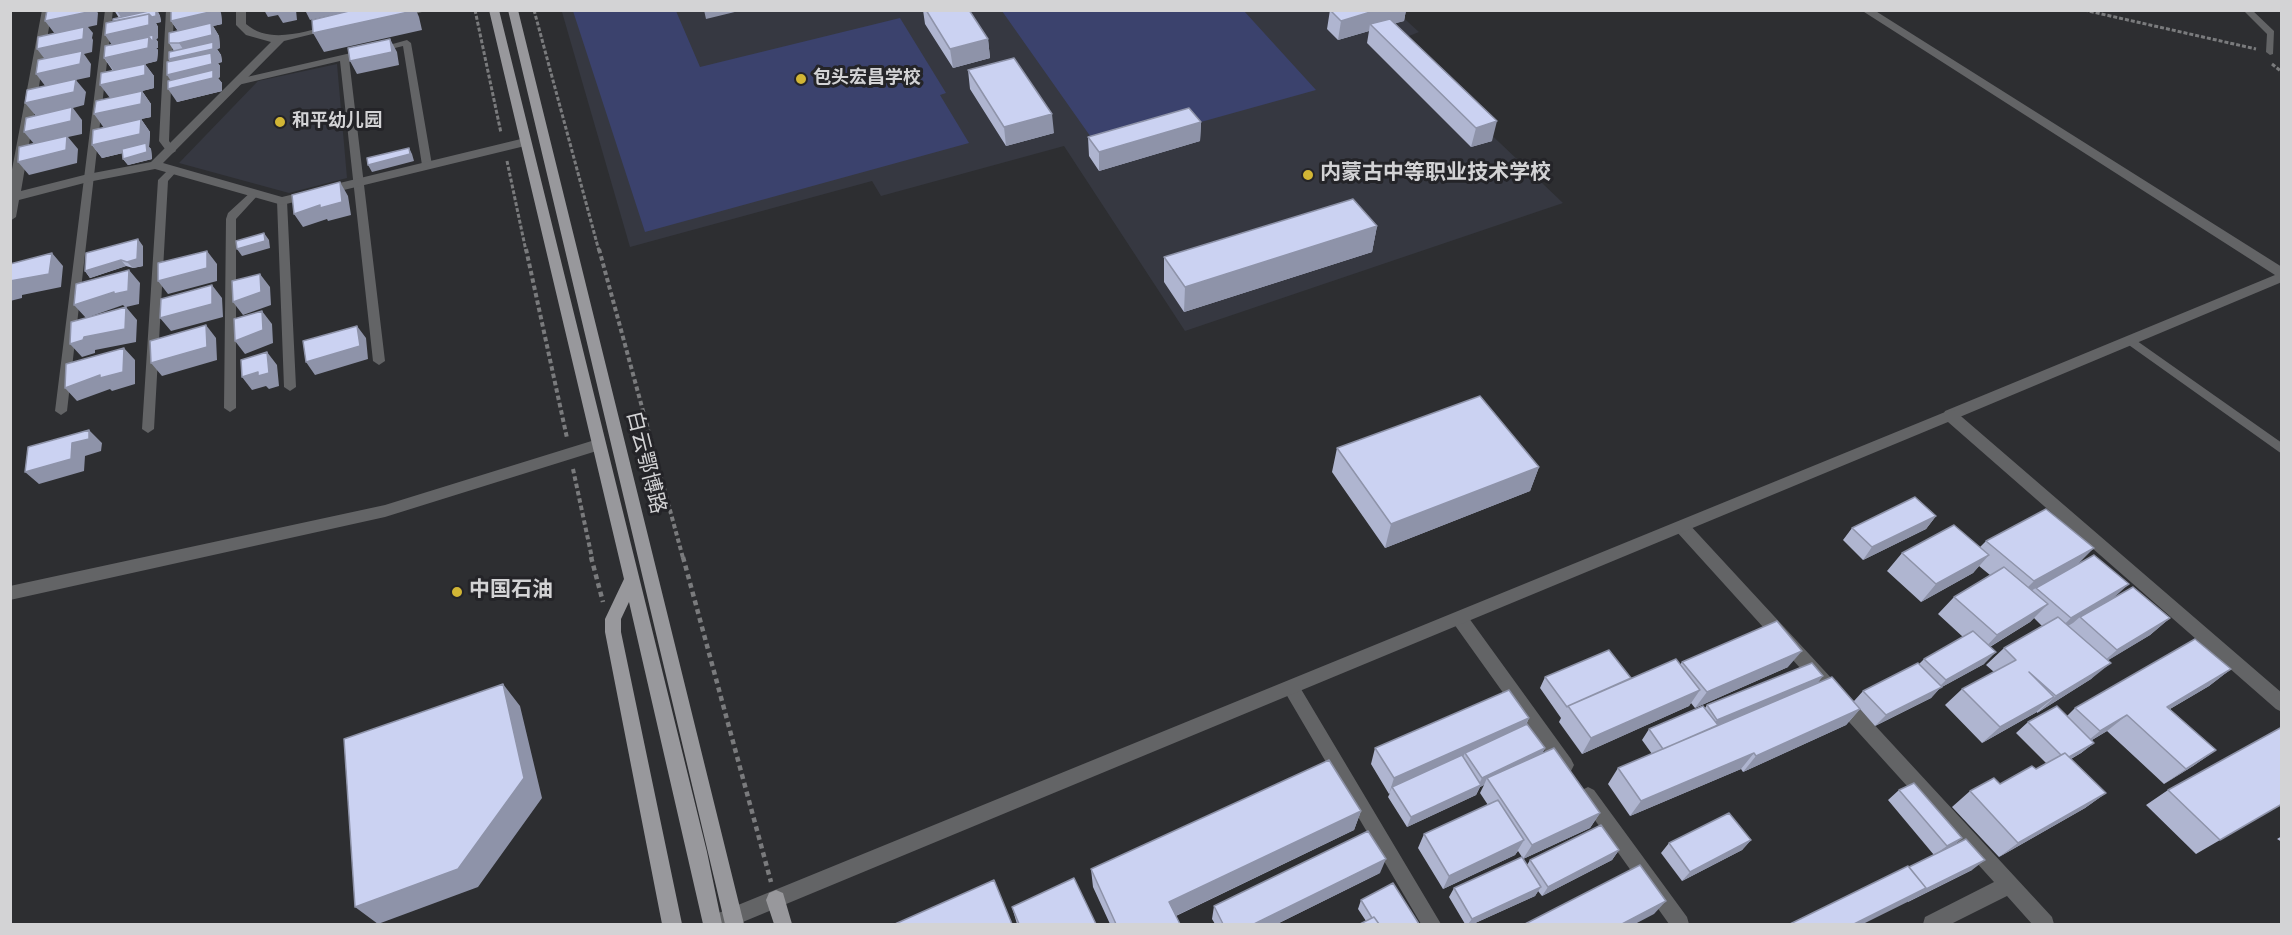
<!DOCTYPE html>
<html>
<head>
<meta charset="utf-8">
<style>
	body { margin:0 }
	#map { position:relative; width:2292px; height:935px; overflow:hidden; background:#2d2e31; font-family:Overpass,sans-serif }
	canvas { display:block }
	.frame { position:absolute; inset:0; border:12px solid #d3d3d5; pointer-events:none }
</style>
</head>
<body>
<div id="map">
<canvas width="2292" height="935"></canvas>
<div class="frame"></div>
</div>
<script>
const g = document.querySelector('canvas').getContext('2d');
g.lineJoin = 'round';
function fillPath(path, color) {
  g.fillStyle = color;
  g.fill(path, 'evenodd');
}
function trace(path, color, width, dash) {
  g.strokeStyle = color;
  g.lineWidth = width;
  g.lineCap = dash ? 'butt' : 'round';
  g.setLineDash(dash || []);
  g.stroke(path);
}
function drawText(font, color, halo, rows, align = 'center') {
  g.font = font + ' Overpass,"Noto Sans SC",sans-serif';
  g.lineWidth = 6;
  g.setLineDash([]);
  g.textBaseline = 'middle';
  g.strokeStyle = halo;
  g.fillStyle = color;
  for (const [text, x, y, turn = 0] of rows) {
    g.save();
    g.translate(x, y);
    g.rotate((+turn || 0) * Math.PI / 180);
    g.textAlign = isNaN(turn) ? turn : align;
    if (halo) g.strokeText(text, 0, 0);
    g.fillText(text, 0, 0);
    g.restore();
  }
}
const built = new Path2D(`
	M 1396,11 L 1419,32 L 1394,42 L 1563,203 L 1185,331 L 1064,146 L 881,196 L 872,181 L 630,247 L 562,12 Z
	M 337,64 L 347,178 L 289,193 L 179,163 L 258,81 Z`);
const green = new Path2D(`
	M 573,11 L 676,11 L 700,67 L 900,18 L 946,93 L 940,95 L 969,143 L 645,232 Z
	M 1002,11 L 1244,11 L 1316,90 L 1100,150 Z`);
const pathFar2 = new Path2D(`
	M 475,10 L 501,133
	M 534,10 L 599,251
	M 2084,10 L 2256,49
	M 2272,64 L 2282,72
	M 507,161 L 526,251`);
const pathFar1 = new Path2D(`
	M 526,249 L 567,438
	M 599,249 L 683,558
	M 573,469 L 592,558`);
const path = new Path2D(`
	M 591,557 L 603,602
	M 683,557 L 771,882`);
const service = new Path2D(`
	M 105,10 L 113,10 L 67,411 L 61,415 L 55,411 Z
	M 166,10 L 174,10 L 169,141 L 176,151 L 171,154 L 168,153 L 159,141 Z
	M 2243,10 L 2252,10 L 2274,31 L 2273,54 L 2270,55 L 2266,52 L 2267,34 Z
	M 407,40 L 411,43 L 432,165 L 427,168 L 422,165 L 403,46 L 379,52 L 375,49 Z
	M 351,53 L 355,56 L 349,59 L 385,361 L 379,365 L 373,361 L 340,61 L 238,85 L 233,82 L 238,79 Z
	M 172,168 L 177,171 L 168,181 L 154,429 L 148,433 L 142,429 L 158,180 L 169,169 Z
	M 255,190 L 258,191 L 258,195 L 236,219 L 236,408 L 230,412 L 224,408 L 226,219 L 228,213 L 252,191 Z
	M 282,198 L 287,201 L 296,387 L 290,391 L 284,387 L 277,201 Z
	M 2130,336 L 2282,443 L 2282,454 L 2126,343 L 2124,340 Z`);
const minor = new Path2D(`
	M 42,10 L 52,10 L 21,191 L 88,174 L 151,162 L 271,42 L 246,35 L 236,25 L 236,10 L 246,10 L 246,24 C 270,45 305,31 332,25 L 337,28 L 284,41 L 163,163 L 282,197 L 525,138 L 531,142 L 525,146 L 282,205 L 155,169 L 88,182 L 19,200 L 16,217 L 10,221 L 10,180 Z
	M 407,10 L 429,10 L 397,19 L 392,16 Z
	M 1861,10 L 1874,10 L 2282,267 L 2282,282 L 1955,419 L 1945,419 L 1943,415 L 1945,411 L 2275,275 Z
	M 598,439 L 603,441 L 605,445 L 603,449 L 385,517 L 10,600 L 10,586 L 385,505 Z
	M 1682,521 L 1688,523 L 2052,917 L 2054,924 L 2032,924 L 2007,896 L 1951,924 L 1923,924 L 1925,917 L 1994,882 L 1676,531 L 1674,527 L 1676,523 Z
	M 1460,612 L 1466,614 L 1571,759 L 1574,765 L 1571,771 L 1565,773 L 1559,771 L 1454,624 L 1452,619 L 1454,614 Z
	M 1292,681 L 1298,684 L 1441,924 L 1421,924 L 1286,694 L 1283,689 L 1286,684 Z
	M 1588,787 L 1594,790 L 1687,917 L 1689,924 L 1669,924 L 1582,802 L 1579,796 L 1582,790 Z`);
const tertiary = new Path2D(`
	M 1950,410 L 1955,411 L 2282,693 L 2282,712 L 2276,709 L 1948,422 L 738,924 L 706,924 L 709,917 L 716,914 Z`);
const primary = new Path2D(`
	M 489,10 L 499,10 L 707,852 L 722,924 L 703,924 L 629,602 L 621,619 L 621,632 L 682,924 L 662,924 L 605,632 L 605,619 L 624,579 Z
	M 508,10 L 518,10 L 744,924 L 725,924 Z
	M 776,890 L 783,893 L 792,924 L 774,924 L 766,900 L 769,893 Z`);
const wall = new Path2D(`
	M 114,10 L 161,10 L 161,11 L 158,12 L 160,16 L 161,22 L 156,23 L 158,27 L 158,38 L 156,39 L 158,42 L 158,48 L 156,48 L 158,50 L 157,61 L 145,64 L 154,76 L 154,88 L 142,91 L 151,104 L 151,117 L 141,119 L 150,132 L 149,147 L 151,149 L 152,159 L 128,165 L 123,159 L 123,153 L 102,158 L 92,145 L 109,127 L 110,98 L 113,71 L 104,58 L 112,44 L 113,21 L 119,18 Z
	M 923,10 L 969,10 L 988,39 L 990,58 L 953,68 L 925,24 Z
	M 1330,10 L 1406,10 L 1404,21 L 1395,23 L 1492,141 L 1471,147 L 1367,43 L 1369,31 L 1338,40 L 1327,29 Z
	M 221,13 L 222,24 L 213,26 L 219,36 L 220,48 L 217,49 L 221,55 L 222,62 L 218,63 L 220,66 L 220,77 L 218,78 L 222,83 L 222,91 L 177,102 L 171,80 L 170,62 L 169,59 L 174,51 L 169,43 L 178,31 L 171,21 Z
	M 968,70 L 1054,133 L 1006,146 L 970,89 Z
	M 1201,122 L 1200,141 L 1099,171 L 1089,156 L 1088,137 Z
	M 1377,226 L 1372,252 L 1184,312 L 1164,282 L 1164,257 Z
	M 143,246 L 143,266 L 133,268 L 126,266 L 90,278 L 85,271 Z
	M 1337,448 L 1539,467 L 1530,491 L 1385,548 L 1332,472 Z
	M 1936,516 L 1926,529 L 1863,560 L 1843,540 L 1852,528 Z
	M 1986,541 L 2077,564 L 2114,598 L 2170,618 L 2150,635 L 2108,660 L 2091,679 L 2037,713 L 2037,712 L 1982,743 L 1945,705 L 1962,689 L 1994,672 L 1986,665 L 2004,648 L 2042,626 L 2034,618 L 2030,622 L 1990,647 L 1984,664 L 1940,688 L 1931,698 L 1875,726 L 1860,709 L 1846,725 L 1743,772 L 1741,769 L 1630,816 L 1608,784 L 1618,768 L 1652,754 L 1642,740 L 1649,729 L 1705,708 L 1707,705 L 1817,683 L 1854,701 L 1863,691 L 1919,664 L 1924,659 L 1963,637 L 1938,614 L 1954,597 L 1990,575 L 1979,566 L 1973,573 L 1921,602 L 1887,571 L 1902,553 L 1980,547 Z
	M 1682,662 L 1788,667 L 1695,708 L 1691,703 L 1689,706 L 1582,754 L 1559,722 L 1561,718 L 1540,688 L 1545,677 L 1631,678 L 1680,665 Z
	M 2231,669 L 2209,686 L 2170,709 L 2216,750 L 2193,766 L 2164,784 L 2107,731 L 2092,740 L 2094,743 L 2081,753 L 2071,759 L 2106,793 L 2085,808 L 1999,857 L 1952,807 L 1970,791 L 2000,784 L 2036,769 L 2046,763 L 2016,733 L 2028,722 L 2067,716 L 2075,708 Z
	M 1529,718 L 1526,725 L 1545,748 L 1542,754 L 1600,813 L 1590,828 L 1523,859 L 1527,865 L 1530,860 L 1619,850 L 1612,860 L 1542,896 L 1538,891 L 1535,896 L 1473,924 L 1465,924 L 1449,897 L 1454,888 L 1522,857 L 1518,851 L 1515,855 L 1443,889 L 1418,848 L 1424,834 L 1488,805 L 1480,793 L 1484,785 L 1480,787 L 1476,795 L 1407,827 L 1388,797 L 1390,793 L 1389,794 L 1371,764 L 1375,748 Z
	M 1899,790 L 1962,838 L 1954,845 L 1972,870 L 1908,902 L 1909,867 L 1934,855 L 1888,800 Z
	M 2168,790 L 2282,804 L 2196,854 L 2146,805 Z
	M 1361,811 L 1354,830 L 1176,916 L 1180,924 L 1110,924 L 1093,887 L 1091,869 Z
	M 2282,836 L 2282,842 L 2277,839 Z
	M 1751,840 L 1742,850 L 1682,881 L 1661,853 L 1669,843 Z
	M 1380,873 L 1277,924 L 1215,924 L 1212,919 L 1214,906 Z
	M 1361,900 L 1419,924 L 1366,921 L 1358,909 Z
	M 1012,907 L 1096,924 L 1017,924 Z`);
const shadedWall = new Path2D(`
	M 88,10 L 96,10 L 98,13 L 97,25 L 88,27 L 93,33 L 92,38 L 93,40 L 92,52 L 84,54 L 91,64 L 90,77 L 76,80 L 86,92 L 84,105 L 73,108 L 82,120 L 82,134 L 68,137 L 78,149 L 77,163 L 29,175 L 18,162 L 35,145 L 24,132 L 36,116 L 25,103 L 46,87 L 36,74 L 47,62 L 37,49 L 55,34 L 45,21 Z
	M 116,10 L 161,10 L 161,11 L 158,12 L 160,16 L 161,22 L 156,23 L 158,27 L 158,38 L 156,39 L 158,42 L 158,48 L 156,48 L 158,50 L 157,61 L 145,64 L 154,76 L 154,88 L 142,91 L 151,104 L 151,117 L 141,119 L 150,132 L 149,147 L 151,149 L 152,159 L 128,165 L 123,159 L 147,147 L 102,158 L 92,145 L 104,128 L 94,114 L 110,98 L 100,85 L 114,71 L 104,58 L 114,48 L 105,35 L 123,20 Z
	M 184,10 L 220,10 L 221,13 L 222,24 L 213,26 L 219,36 L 220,48 L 217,49 L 221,55 L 222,62 L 218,63 L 220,66 L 220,77 L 218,78 L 222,83 L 222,91 L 177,102 L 168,89 L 175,87 L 167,75 L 177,72 L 169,59 L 187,55 L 179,43 L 180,34 L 171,21 Z
	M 264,10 L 296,10 L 297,20 L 283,23 L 278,15 L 268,17 Z
	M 305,10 L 354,10 L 310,20 Z
	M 412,10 L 416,10 L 419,17 L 422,30 L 324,52 L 313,33 Z
	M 704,10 L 743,10 L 706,19 Z
	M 1377,10 L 1406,10 L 1404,21 L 1376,29 L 1370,24 L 1369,31 L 1338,40 L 1341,21 Z
	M 390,39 L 397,52 L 399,65 L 357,74 L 350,61 Z
	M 988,39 L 990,58 L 953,68 L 950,49 Z
	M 1052,114 L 1054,133 L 1006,146 L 1004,127 Z
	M 1497,121 L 1492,141 L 1471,147 L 1476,128 Z
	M 1201,122 L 1200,141 L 1099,171 L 1099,152 Z
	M 409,148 L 412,154 L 414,161 L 372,172 L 368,165 Z
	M 340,182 L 348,196 L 351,215 L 328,221 L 327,219 L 303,227 L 294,214 Z
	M 1377,226 L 1372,252 L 1184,312 L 1185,287 Z
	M 264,233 L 269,240 L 270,248 L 242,256 L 237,249 Z
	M 138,239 L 143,246 L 143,266 L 133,268 L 127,262 Z
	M 207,251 L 217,264 L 217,281 L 168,294 L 158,281 Z
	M 52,253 L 63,266 L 61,287 L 22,295 L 22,298 L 10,301 L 10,281 Z
	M 121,260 L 126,266 L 90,278 L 85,271 Z
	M 129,270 L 140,283 L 139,304 L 126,307 L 137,320 L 136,342 L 95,350 L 95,353 L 82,357 L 70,344 L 84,337 L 125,307 L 123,305 L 86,318 L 74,305 Z
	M 260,274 L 270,287 L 271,305 L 243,315 L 233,302 Z
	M 212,285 L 222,298 L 223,317 L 171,331 L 160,318 Z
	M 262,311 L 272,324 L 273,343 L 245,354 L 235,341 Z
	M 206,325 L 216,338 L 217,360 L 162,376 L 151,363 Z
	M 357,326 L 366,338 L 368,359 L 315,375 L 306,362 Z
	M 124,348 L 135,360 L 135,384 L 112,391 L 110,389 L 77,401 L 65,388 Z
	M 267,352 L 277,365 L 279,386 L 269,389 L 266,386 L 252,390 L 242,377 Z
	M 89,430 L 102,443 L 101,451 L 85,456 L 84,471 L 39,484 L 25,472 L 72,443 Z
	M 1539,467 L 1530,491 L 1385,548 L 1391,524 Z
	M 1936,516 L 1926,529 L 1863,560 L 1872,547 Z
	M 2094,548 L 2076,566 L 2016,599 L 2034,581 Z
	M 1989,555 L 1973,573 L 1921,602 L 1936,584 Z
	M 2129,584 L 2110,601 L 2080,617 L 2073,623 L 2053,635 L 2071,618 Z
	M 2048,604 L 2030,622 L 1981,652 L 1997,635 Z
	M 2170,618 L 2150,635 L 2097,667 L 2117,650 Z
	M 1802,651 L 1788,667 L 1695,708 L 1707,692 Z
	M 1996,652 L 1984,664 L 1940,688 L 1931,698 L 1875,726 L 1886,715 L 1936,690 L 1946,680 Z
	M 2111,663 L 2091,679 L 2037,713 L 2056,696 Z
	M 2231,669 L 2209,686 L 2146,723 L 2167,707 Z
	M 1823,676 L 1814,688 L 1711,728 L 1717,720 Z
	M 503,684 L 520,706 L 542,798 L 478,887 L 378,924 L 355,907 Z
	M 1700,690 L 1689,706 L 1582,754 L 1591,738 Z
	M 2054,697 L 2035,713 L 1982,743 L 2000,727 Z
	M 1860,709 L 1846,725 L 1743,772 L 1756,756 Z
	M 2127,715 L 2107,731 L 2080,747 L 2100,731 Z
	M 1529,718 L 1521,734 L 1465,753 L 1461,761 L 1392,787 L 1389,794 L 1394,778 Z
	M 2094,743 L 2081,753 L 2052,769 L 2066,759 Z
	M 1545,748 L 1539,759 L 1487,778 L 1484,785 L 1480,787 L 1476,795 L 1407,827 L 1411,817 L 1478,786 L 1482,778 Z
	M 2216,750 L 2193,766 L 2164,784 L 2186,769 Z
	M 1754,753 L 1741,769 L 1630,816 L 1641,801 Z
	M 2106,793 L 2085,808 L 1999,857 L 2018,843 Z
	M 1361,811 L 1354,830 L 1169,919 L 1169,902 Z
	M 1600,813 L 1590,828 L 1523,859 L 1532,845 Z
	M 1962,838 L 1950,848 L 1934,855 L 1947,846 Z
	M 1524,840 L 1515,855 L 1443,889 L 1449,876 Z
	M 1751,840 L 1742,850 L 1682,881 L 1690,872 Z
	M 1619,850 L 1612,860 L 1542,896 L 1548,887 Z
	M 1386,859 L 1380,873 L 1277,924 L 1254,924 Z
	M 1985,860 L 1972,870 L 1863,924 L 1854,924 L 1926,888 Z
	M 1541,887 L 1535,896 L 1473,924 L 1468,924 L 1472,919 Z
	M 1666,901 L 1654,914 L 1635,924 L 1622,924 Z`);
const building = new Path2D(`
	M 47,10 L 88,10 L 88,12 L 45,21 Z
	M 153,10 L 156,10 L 156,16 L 152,17 L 149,14 L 113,21 L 113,19 Z
	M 171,10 L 214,10 L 214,11 L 171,21 Z
	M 353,10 L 412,10 L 413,11 L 313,33 L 312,20 Z
	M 926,10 L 969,10 L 988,39 L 950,49 Z
	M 1330,10 L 1377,10 L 1341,21 Z
	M 149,14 L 149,25 L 105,35 L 106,23 Z
	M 1390,19 L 1497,121 L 1476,128 L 1370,24 Z
	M 211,23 L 212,35 L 179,43 L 169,43 L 169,33 Z
	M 84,27 L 83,39 L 37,49 L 38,37 Z
	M 153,35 L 153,41 L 152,41 L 149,37 L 111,45 Z
	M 149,37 L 148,48 L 104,58 L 105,46 Z
	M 390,39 L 392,52 L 350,61 L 348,48 Z
	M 213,42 L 213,49 L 169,59 L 169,52 Z
	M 82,51 L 80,64 L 36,74 L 38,60 Z
	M 211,53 L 212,64 L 167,75 L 167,62 Z
	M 1014,58 L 1052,114 L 1004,127 L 968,70 Z
	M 145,64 L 145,75 L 100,85 L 101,73 Z
	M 213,70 L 213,78 L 168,89 L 168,81 Z
	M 76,79 L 74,92 L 25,103 L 27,90 Z
	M 142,91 L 141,104 L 94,114 L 96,101 Z
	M 72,107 L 71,121 L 24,132 L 26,118 Z
	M 1189,108 L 1201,122 L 1099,152 L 1088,137 Z
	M 141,119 L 140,134 L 92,145 L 93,130 Z
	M 67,136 L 66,150 L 18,162 L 19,147 Z
	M 146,143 L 147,152 L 123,159 L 122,149 Z
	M 409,148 L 410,154 L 368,165 L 367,158 Z
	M 340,182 L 342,202 L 320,208 L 320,205 L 294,214 L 292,195 Z
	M 1353,199 L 1377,226 L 1185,287 L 1164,257 Z
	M 264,233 L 265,241 L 237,249 L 236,241 Z
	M 138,239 L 137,259 L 127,262 L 121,260 L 85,271 L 86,253 Z
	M 207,251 L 207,268 L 158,281 L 158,263 Z
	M 52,253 L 49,274 L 10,281 L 10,264 Z
	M 129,270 L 128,291 L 114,294 L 114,292 L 74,305 L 76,284 Z
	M 260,274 L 261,292 L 233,302 L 232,281 Z
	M 212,285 L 212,304 L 160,318 L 161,299 Z
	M 126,307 L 125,329 L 84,337 L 83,340 L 70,344 L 71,322 Z
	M 262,311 L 263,330 L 235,341 L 234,319 Z
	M 206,325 L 207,347 L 151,363 L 150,341 Z
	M 357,326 L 360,346 L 306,362 L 303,341 Z
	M 124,348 L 123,372 L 100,378 L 100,375 L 65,388 L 66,364 Z
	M 267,352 L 269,373 L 258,376 L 258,372 L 242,377 L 241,360 Z
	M 1480,396 L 1539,467 L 1391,524 L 1337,448 Z
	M 89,430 L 89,439 L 72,443 L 71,459 L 25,472 L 28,447 Z
	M 1915,497 L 1936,516 L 1872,547 L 1852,528 Z
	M 2046,509 L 2094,548 L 2034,581 L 1986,541 Z
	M 1954,525 L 1989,555 L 1936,584 L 1902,553 Z
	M 2094,555 L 2129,584 L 2071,618 L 2036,588 Z
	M 2004,567 L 2048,604 L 1997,635 L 1954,597 Z
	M 2133,587 L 2170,618 L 2117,650 L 2080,617 Z
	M 2058,617 L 2111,663 L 2056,696 L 2029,672 L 2054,697 L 2000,727 L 1962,689 L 2016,660 L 2004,648 Z
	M 1777,621 L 1802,651 L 1707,692 L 1682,662 Z
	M 1973,631 L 1996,652 L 1946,680 L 1924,659 Z
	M 2195,639 L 2231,669 L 2167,707 L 2216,750 L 2186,769 L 2127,715 L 2100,731 L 2075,708 Z
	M 1609,650 L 1631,678 L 1568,706 L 1567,707 L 1545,677 Z
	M 1676,659 L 1700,690 L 1591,738 L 1568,706 Z
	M 1812,663 L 1823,676 L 1717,720 L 1707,705 Z
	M 1918,663 L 1942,687 L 1886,715 L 1863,691 Z
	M 1832,677 L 1860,709 L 1756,756 L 1754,753 L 1641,801 L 1618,768 Z
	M 503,684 L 524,778 L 458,869 L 355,907 L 344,739 Z
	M 1509,690 L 1529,718 L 1394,778 L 1375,748 Z
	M 1703,706 L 1718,725 L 1663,749 L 1649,729 Z
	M 2057,706 L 2094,743 L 2069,757 L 2065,753 L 2061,755 L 2028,722 Z
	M 1527,724 L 1545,748 L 1482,778 L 1465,753 Z
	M 2282,727 L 2282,804 L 2220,840 L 2168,790 Z
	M 1554,748 L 1600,813 L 1532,845 L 1487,778 Z
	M 2065,753 L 2106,793 L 2018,843 L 1970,791 L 1994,778 L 2000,784 L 2032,766 L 2036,769 Z
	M 1462,755 L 1481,785 L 1411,817 L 1392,787 Z
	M 1329,760 L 1361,811 L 1169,902 L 1180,924 L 1116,924 L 1091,869 Z
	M 1914,783 L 1962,838 L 1947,846 L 1899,790 Z
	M 1498,800 L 1524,840 L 1449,876 L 1424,834 Z
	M 1729,813 L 1751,840 L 1690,872 L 1669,843 Z
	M 1601,825 L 1619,850 L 1548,887 L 1530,860 Z
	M 1368,831 L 1386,859 L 1254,924 L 1223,924 L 1214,906 Z
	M 1966,839 L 1985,860 L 1920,892 L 1926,888 L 1909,867 Z
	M 1522,857 L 1541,887 L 1472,919 L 1454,888 Z
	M 1640,865 L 1666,901 L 1622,924 L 1525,924 Z
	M 1908,866 L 1926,888 L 1854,924 L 1790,924 Z
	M 1074,878 L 1096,924 L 1019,924 L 1012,907 Z
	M 994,880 L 1012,924 L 895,924 Z
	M 1393,883 L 1419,924 L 1379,924 L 1374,917 L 1372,918 L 1361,900 Z
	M 1374,917 L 1379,924 L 1360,924 Z`);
const markers = [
	[801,79,6,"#d2b635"],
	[280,122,6,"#d2b635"],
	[1308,175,6,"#d2b635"],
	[457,592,6,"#d2b635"]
];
const farPoinames = [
	["包头宏昌学校",813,79],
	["和平幼儿园",292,122]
];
const poiNames = [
	["内蒙古中等职业技术学校",1320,175],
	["中国石油",469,592]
];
const streetNames = [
	["白云鄂博路",644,463,76]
];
fillPath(built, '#363841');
fillPath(green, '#3b426d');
trace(pathFar2, '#7a7b7d', 3, [4, 2]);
trace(pathFar1, '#7a7b7d', 4, [4.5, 3]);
trace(path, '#7a7b7d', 4.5, [5, 4]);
fillPath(service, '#636466');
fillPath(minor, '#636466');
fillPath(tertiary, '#636466');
fillPath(primary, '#98989c');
fillPath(wall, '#afb5d0');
fillPath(shadedWall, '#8e93a9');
fillPath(building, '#cbd2f2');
trace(building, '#8e93a9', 1.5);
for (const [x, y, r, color] of markers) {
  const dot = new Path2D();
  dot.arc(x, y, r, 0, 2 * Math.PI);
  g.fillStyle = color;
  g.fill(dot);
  trace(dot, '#242428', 2);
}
drawText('bold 18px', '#d3d3d5', '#242428', farPoinames, 'left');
drawText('bold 21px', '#d3d3d5', '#242428', poiNames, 'left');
drawText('21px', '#d3d3d5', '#242428', streetNames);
</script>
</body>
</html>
